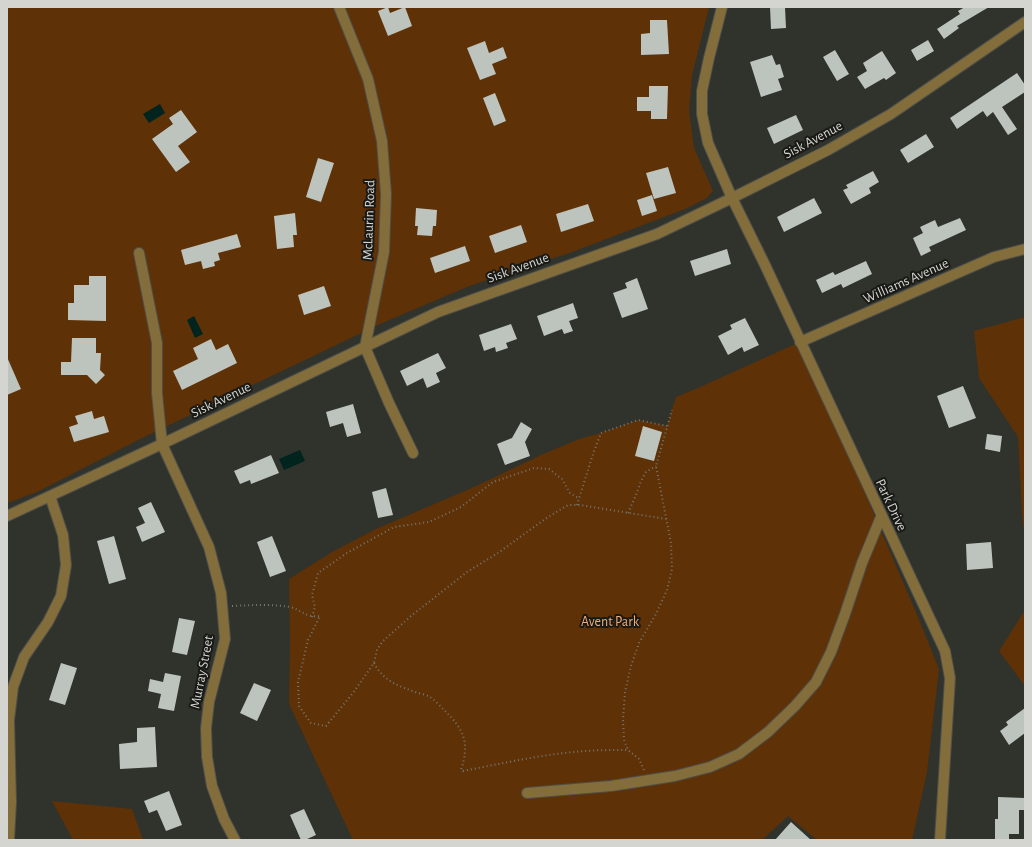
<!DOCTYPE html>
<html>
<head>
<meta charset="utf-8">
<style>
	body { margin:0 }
	#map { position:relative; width:1032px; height:847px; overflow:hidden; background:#30322c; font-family:"Alegreya Sans",sans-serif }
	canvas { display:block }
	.frame { position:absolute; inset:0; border:8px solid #d4d5d1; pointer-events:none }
</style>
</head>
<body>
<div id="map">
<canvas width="1032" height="847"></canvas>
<div class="frame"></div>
</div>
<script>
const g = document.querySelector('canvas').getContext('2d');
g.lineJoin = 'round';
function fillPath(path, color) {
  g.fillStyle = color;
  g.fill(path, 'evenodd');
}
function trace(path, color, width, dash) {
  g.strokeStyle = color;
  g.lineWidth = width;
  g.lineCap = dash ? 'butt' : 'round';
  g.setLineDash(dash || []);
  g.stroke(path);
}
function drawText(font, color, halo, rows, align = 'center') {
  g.font = font + ' "Alegreya Sans",sans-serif';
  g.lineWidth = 4;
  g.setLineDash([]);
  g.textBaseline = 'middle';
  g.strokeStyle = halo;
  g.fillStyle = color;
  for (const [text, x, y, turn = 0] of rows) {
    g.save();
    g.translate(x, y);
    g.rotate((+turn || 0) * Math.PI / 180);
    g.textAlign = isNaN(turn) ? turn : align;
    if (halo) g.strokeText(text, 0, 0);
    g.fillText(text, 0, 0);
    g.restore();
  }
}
const green = new Path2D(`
	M 7,7 L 709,7 L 692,75 L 689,111 L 694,148 L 713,191 L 707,198 L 685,209 L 572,252 L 469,286 L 380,324 L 142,438 L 37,492 L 7,503 Z
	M 1025,317 L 1025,541 L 1022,514 L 1018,437 L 979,378 L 974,331 Z
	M 800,342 L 915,610 L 939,669 L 927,772 L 912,840 L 817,840 L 788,816 L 762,840 L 353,840 L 289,704 L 290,641 L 289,579 L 332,552 L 376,529 L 474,487 L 541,455 L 579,439 L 601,433 L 638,420 L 667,426 L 676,397 L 700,387 Z
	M 1025,610 L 1025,686 L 999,651 Z
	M 52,801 L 132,809 L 143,840 L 73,840 Z`);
const water = new Path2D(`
	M 160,104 L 165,113 L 149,123 L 143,114 Z
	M 194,316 L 203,334 L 195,338 L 187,320 Z
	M 300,450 L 305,461 L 284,470 L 279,459 Z`);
const building = new Path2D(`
	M 388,7 L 390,13 L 405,7 L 412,26 L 388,36 L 378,11 Z
	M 770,7 L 785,7 L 786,28 L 771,29 Z
	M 965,7 L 989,7 L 957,26 L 959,28 L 944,39 L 937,29 L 960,14 L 958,11 Z
	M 650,20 L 667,20 L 669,54 L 641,55 L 641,34 L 650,33 Z
	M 928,40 L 934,51 L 917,61 L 911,50 Z
	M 485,41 L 489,53 L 503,47 L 507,58 L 492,64 L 496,74 L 480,80 L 467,48 Z
	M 835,50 L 849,74 L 837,81 L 823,57 Z
	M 882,51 L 896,73 L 886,80 L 884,78 L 865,89 L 857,77 L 867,71 L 863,63 Z
	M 772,55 L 776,65 L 780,64 L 784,77 L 778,79 L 782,90 L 761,97 L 750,62 Z
	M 1017,73 L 1025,85 L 1025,92 L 1002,107 L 1017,129 L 1008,135 L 993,112 L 987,117 L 983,111 L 957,129 L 950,118 Z
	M 649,86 L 668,86 L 667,119 L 651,119 L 651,111 L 637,111 L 637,97 L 649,97 Z
	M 495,93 L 506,121 L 494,126 L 483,98 Z
	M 181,110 L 197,132 L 178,146 L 190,162 L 176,172 L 152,139 L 173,124 L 169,118 Z
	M 796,115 L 803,130 L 774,144 L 767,128 Z
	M 926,134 L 934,147 L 908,163 L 900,150 Z
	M 318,158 L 334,163 L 321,202 L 306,197 Z
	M 668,167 L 676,193 L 654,199 L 646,173 Z
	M 873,171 L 879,182 L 869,188 L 871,193 L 851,204 L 843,190 L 848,188 L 846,185 Z
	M 652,195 L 657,211 L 642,216 L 637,200 Z
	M 814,198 L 822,213 L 784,232 L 777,217 Z
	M 588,204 L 594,221 L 561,232 L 556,214 Z
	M 416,208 L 437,210 L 436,226 L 433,226 L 432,236 L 417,235 L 418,226 L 415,226 Z
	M 295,213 L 297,235 L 293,235 L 294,247 L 277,249 L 274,216 Z
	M 960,218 L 966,230 L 929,247 L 931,251 L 921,256 L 913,238 L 923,233 L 920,227 L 935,220 L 938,227 Z
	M 521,225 L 527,242 L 495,253 L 489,236 Z
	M 237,234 L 241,247 L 218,253 L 220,260 L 214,262 L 215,266 L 203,269 L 201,261 L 185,265 L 181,250 Z
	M 465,246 L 470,261 L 435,273 L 430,258 Z
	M 727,249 L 731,264 L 695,276 L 690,261 Z
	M 866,261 L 872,274 L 843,288 L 841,284 L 822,293 L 816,280 L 833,272 L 835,275 Z
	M 89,276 L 106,276 L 106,321 L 68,320 L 68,303 L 74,303 L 74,285 L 89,285 Z
	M 637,278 L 648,309 L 622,318 L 613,293 L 627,288 L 625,283 Z
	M 324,286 L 331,306 L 304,315 L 298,295 Z
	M 573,303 L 578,318 L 569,321 L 573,331 L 564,334 L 562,329 L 544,336 L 537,316 Z
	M 745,318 L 759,345 L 744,352 L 742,347 L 728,355 L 718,336 L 732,329 L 730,325 Z
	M 511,324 L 517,339 L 506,343 L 508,348 L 496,352 L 495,347 L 484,351 L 479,335 Z
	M 72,338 L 96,338 L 96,353 L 101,353 L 100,370 L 105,375 L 96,384 L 87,375 L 61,375 L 61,362 L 71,362 Z
	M 211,339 L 216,350 L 228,344 L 237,363 L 182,390 L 173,371 L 198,359 L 193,348 Z
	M 438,353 L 446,368 L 436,373 L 440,382 L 427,388 L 423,378 L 407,386 L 400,371 Z
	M 7,357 L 21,389 L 7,395 Z
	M 963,386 L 976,418 L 949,428 L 937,396 Z
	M 353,404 L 361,433 L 347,437 L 343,423 L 330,427 L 326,412 Z
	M 92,411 L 94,419 L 104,416 L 109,432 L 74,442 L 69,427 L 78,424 L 75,416 Z
	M 521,422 L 532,429 L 525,442 L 530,456 L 505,465 L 497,444 L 512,438 Z
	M 643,426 L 662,432 L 654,461 L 635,456 Z
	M 987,434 L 1002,436 L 1000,452 L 985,449 Z
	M 271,455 L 279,473 L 251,484 L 250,480 L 240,484 L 234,471 Z
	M 386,488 L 393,515 L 378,518 L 372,492 Z
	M 151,502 L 165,532 L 142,542 L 136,527 L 145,523 L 138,508 Z
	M 114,536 L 126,579 L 109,584 L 97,541 Z
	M 272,536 L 286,571 L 270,577 L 257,542 Z
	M 991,542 L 993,568 L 967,570 L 966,544 Z
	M 179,618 L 195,621 L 187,655 L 172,652 Z
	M 61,663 L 77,668 L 65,705 L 49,700 Z
	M 165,673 L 181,676 L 174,711 L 158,708 L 161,694 L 148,691 L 150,679 L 163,682 Z
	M 254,683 L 271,690 L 257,721 L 240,713 Z
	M 1025,708 L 1025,733 L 1009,745 L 1000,731 L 1008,725 L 1006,722 Z
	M 155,727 L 157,767 L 120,769 L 119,744 L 137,742 L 137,728 Z
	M 169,791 L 182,825 L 166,831 L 157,810 L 149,813 L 144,801 Z
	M 998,797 L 1025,798 L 1025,810 L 1019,810 L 1019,834 L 1009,834 L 1009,840 L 995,840 L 995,819 L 998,819 Z
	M 304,809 L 316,835 L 305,840 L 301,840 L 290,815 Z
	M 791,822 L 811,840 L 775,840 Z`);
const path = new Path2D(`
	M 577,505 L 593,454 L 601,433 L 638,420 L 667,426
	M 628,513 L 636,495 L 641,481 L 646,472 L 656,466
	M 232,606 C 252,605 271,604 290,607 C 302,610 305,618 320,616 L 308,640 L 298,682 L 299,706 L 311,723 L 326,726 L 353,693 L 374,663 L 377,650 L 382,642 L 411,616 L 467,572 L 498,553 L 545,519 L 568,505 L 580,505 L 666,519
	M 312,617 L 315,607 L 312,595 L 318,573 L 347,553 L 394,527 L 429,522 L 461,507 L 493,482 L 534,468 L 549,469 L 562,479 L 570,493 L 578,498
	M 374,663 C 384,682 399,686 418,693 C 422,694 427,695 430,697 C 435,700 440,706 444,710 C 464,729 470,743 461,770 L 463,771 C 504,763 544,754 585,751 C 599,750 614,750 628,750
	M 644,770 L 639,759 L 628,750 L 624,740 L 623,720 L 625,692 L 631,666 L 639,643 L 656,614 L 667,590 L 672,569 L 671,543 L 656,466 L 672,410`);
const minor = new Path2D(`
	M 339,7 L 368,79 L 382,141 L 386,194 L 384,252 L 365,347 L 389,403 L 413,453
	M 722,7 L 709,58 L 702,91 L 702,114 L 708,143 L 732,198 L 765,265 L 945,651 L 950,678 L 940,840
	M 139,253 L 157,343 L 157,393 L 162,444 L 209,547 L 221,593 L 225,639 L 209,702 L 206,728 L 207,757 L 212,786 L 224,819 L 235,840
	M 800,342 L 994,257 L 1025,249
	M 7,516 L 162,444 L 438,312 L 657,234 L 732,198 L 828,150 L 891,114 L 1025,22
	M 527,793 L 611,786 L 675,776 L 710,767 L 739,754 L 768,732 L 795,706 L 816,682 L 831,652 L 845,614 L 862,563 L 881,517
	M 9,840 L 11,802 L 9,720 L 13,687 L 24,657 L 48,622 L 61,596 L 66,565 L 63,535 L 50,496`);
const streetNames = [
	["Sisk Avenue",813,140,-28],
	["McLaurin Road",369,220,-88],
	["Sisk Avenue",518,268,-20],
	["Williams Avenue",906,281,-24],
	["Sisk Avenue",221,400,-26],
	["Park Drive",891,505,65],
	["Murray Street",202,672,-79]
];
const parkNames = [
	["Avent Park",610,622]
];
fillPath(green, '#5f3107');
fillPath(water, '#01241e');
fillPath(building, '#bdc4be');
trace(minor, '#4e4f4a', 12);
trace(path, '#757772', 2, [1, 3]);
trace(minor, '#836d3b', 10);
drawText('14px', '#d4d5d1', '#191916', streetNames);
drawText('14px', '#f3ad79', '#191916', parkNames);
</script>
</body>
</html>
